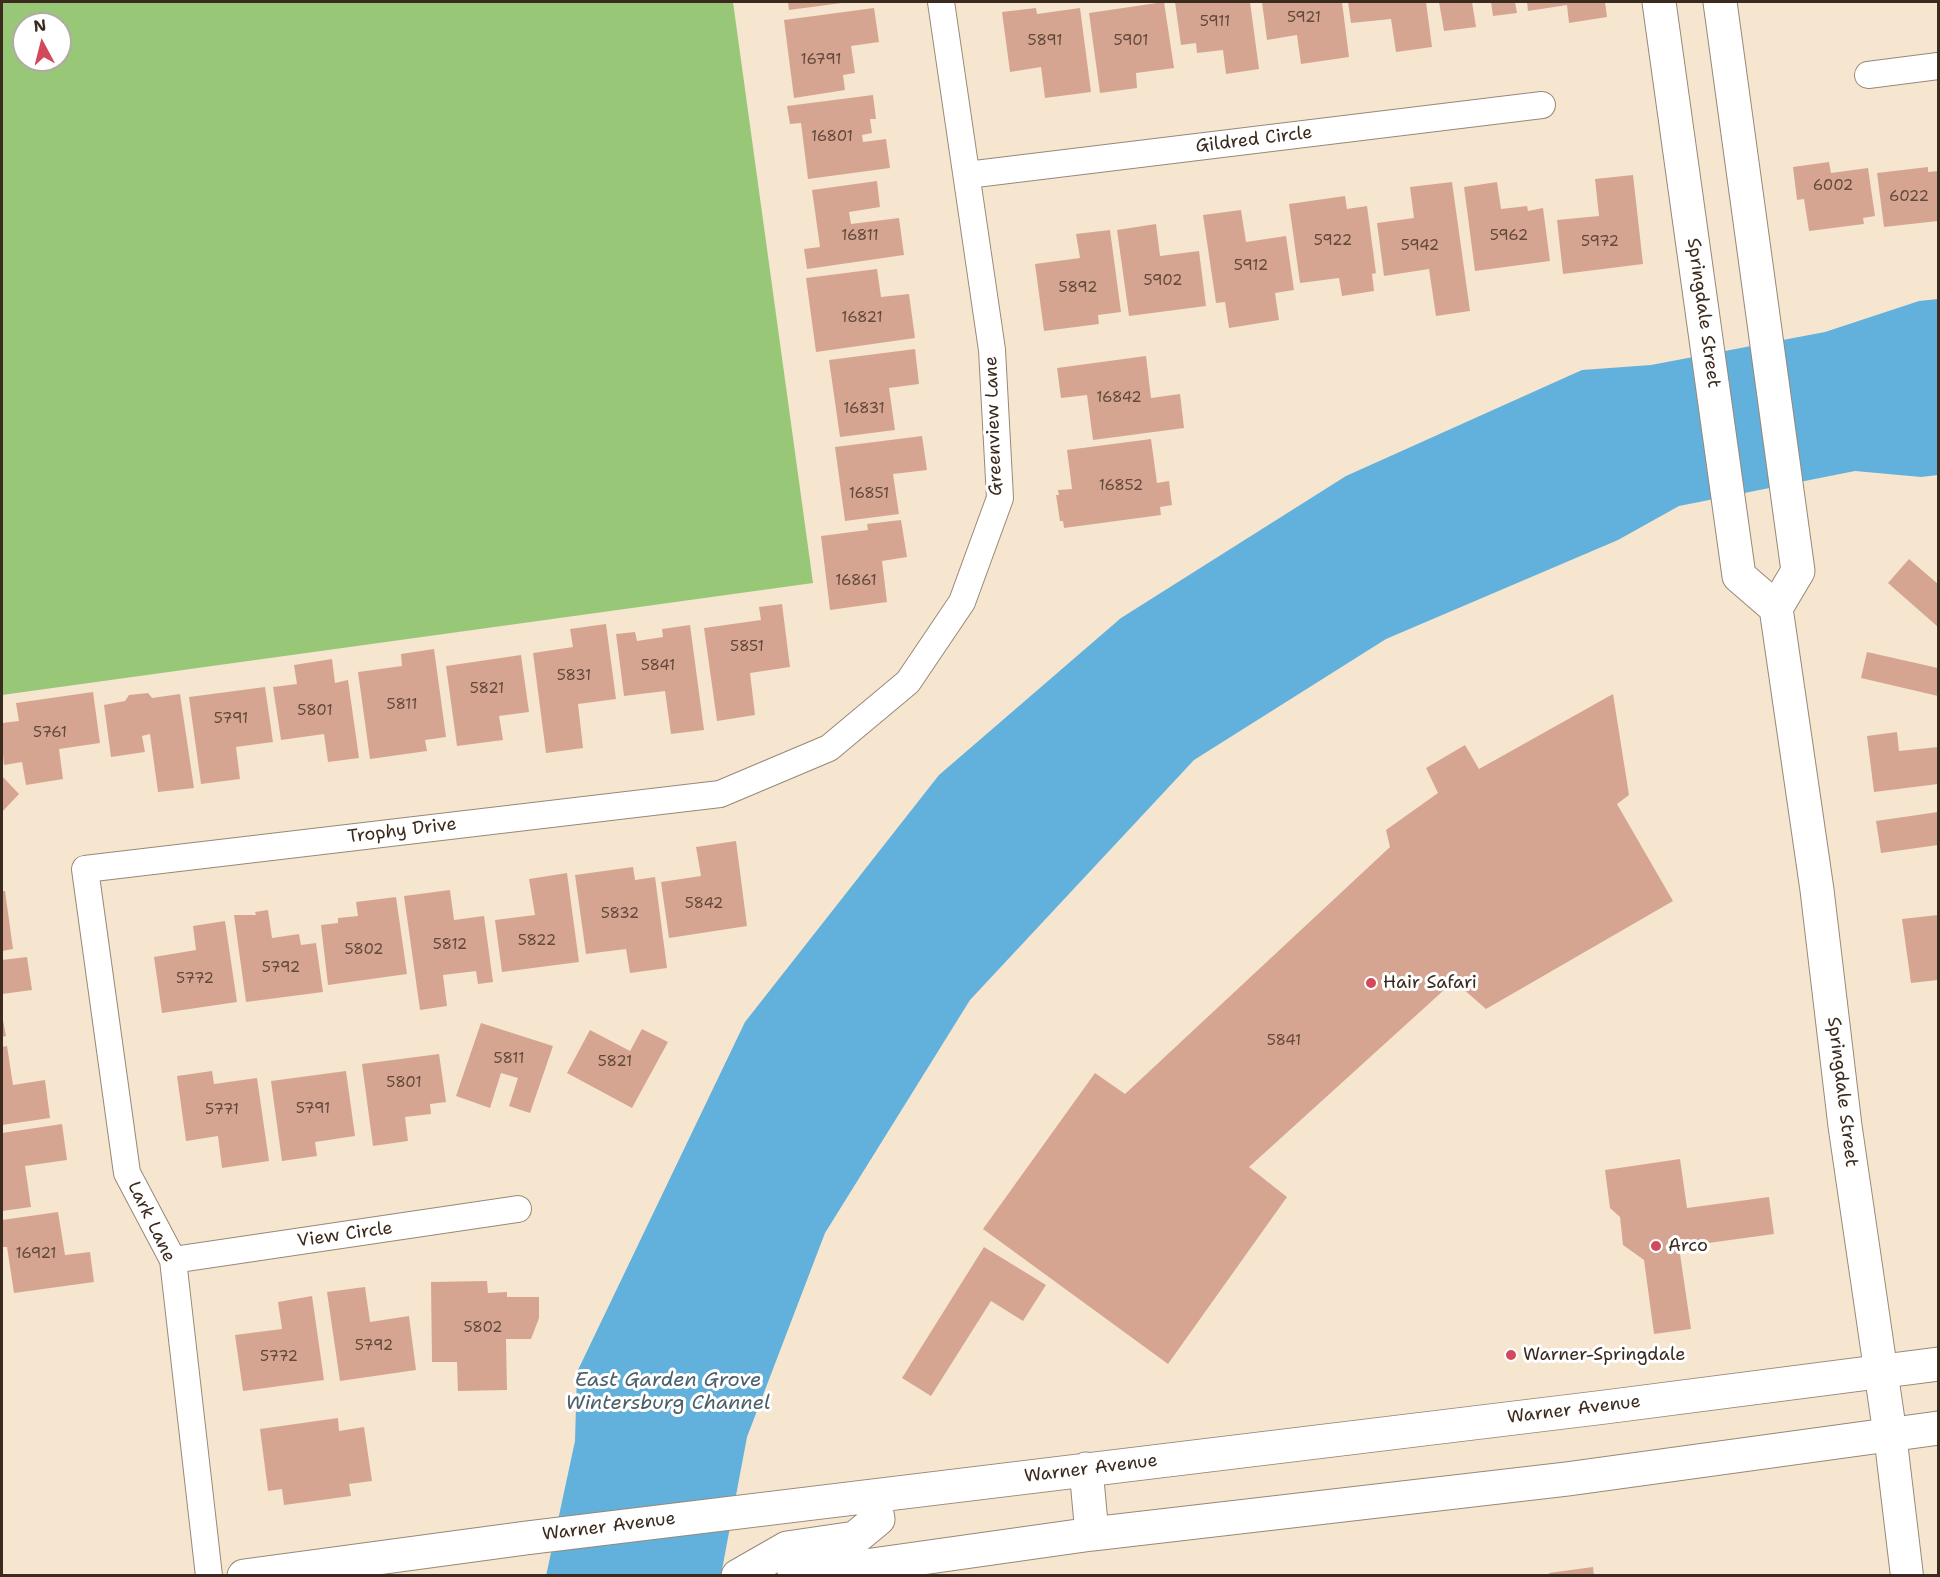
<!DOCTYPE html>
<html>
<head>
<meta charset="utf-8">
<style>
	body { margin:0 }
	#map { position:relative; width:1940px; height:1577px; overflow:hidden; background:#f6e6d0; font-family:"Shantell Sans",sans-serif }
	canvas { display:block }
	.frame { position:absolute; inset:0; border:3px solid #3b2a1e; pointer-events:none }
	.north { position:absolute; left:12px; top:12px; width:60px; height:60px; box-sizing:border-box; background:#fff; border:2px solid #b1aaa5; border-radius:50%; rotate:353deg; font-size:16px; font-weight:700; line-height:24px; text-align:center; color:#3b2a1e }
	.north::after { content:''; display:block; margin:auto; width:21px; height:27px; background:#d1495b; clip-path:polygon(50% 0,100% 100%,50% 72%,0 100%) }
</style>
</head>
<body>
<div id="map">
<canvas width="1940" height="1577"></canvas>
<div class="frame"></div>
<div class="north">N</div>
</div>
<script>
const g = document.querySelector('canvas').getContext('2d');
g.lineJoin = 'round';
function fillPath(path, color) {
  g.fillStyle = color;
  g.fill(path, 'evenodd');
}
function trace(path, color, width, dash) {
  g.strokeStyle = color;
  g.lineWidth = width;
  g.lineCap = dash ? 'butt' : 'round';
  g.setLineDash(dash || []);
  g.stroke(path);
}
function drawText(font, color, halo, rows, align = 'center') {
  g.font = font + ' "Shantell Sans",sans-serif';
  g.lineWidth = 6;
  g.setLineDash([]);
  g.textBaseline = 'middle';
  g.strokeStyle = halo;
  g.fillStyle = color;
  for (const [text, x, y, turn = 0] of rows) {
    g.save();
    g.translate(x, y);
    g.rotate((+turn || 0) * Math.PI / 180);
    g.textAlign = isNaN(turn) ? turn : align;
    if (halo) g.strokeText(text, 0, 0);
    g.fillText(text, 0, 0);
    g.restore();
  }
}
const green = new Path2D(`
	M 2,2 L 733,2 L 813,583 L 2,695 ZM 24,24 L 60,24 L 60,60 L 24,60 Z`);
const water = new Path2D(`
	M 1938,299 L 1938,475 L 1921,477 L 1855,471 L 1679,506 L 1618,540 L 1386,639 L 1194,760 L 970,1000 L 825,1233 L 747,1437 L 721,1575 L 546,1576 L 575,1441 L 577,1372 L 745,1022 L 939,775 L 1121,618 L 1346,476 L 1582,370 L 1651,365 L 1825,332 L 1919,301 Z`);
const building = new Path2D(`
	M 788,2 L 841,2 L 842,3 L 789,10 Z
	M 1164,2 L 1174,68 L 1136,73 L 1137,88 L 1100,93 L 1089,13 Z
	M 1175,2 L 1250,2 L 1259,69 L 1226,74 L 1223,50 L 1197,53 L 1196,43 L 1181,45 Z
	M 1262,2 L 1342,2 L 1349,57 L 1301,64 L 1297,35 L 1267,40 Z
	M 1348,2 L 1426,2 L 1432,47 L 1396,52 L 1391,19 L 1351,23 Z
	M 1439,2 L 1472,2 L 1476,27 L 1444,31 Z
	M 1491,2 L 1515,2 L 1517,13 L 1493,16 Z
	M 1527,2 L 1605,2 L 1607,17 L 1569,23 L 1567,5 L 1528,11 Z
	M 874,8 L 879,42 L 851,46 L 855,73 L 843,75 L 845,90 L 794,98 L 784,20 Z
	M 1036,8 L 1037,14 L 1080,8 L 1091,92 L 1045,98 L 1041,67 L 1010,72 L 1002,12 Z
	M 873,95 L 876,119 L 870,119 L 872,133 L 862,135 L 863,142 L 886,139 L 890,168 L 808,179 L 801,123 L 790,124 L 787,106 Z
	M 1829,162 L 1831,173 L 1868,168 L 1875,216 L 1863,218 L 1864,224 L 1809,231 L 1804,199 L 1797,200 L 1793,167 Z
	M 1928,167 L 1928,172 L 1938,171 L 1938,221 L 1884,227 L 1877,173 Z
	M 1633,175 L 1643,264 L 1563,274 L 1557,220 L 1599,216 L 1595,179 Z
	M 877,181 L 880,207 L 849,212 L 851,224 L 899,218 L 904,255 L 807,269 L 804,249 L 820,247 L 812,190 Z
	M 1452,182 L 1470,311 L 1436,316 L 1429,269 L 1384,276 L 1377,223 L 1414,218 L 1410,187 Z
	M 1497,182 L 1501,209 L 1527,206 L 1528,211 L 1543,208 L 1550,261 L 1475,271 L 1464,187 Z
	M 1345,196 L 1347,209 L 1367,206 L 1376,273 L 1372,274 L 1374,291 L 1342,296 L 1339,278 L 1300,283 L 1289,204 Z
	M 1241,210 L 1246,242 L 1286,236 L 1294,290 L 1275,293 L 1279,320 L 1229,328 L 1225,302 L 1216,303 L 1203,215 Z
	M 1156,224 L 1160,256 L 1199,251 L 1206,306 L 1129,316 L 1117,230 Z
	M 1110,230 L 1121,312 L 1098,315 L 1099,324 L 1044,331 L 1035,264 L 1080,258 L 1076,234 Z
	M 877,269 L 881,297 L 909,294 L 915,338 L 816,352 L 806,278 Z
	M 915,349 L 919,384 L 889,388 L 895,430 L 840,437 L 829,360 Z
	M 1146,356 L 1151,398 L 1180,394 L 1184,428 L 1093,440 L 1087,395 L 1061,398 L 1057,368 Z
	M 922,436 L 927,470 L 893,474 L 899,514 L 845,521 L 835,447 Z
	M 1151,439 L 1157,483 L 1169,481 L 1172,505 L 1160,507 L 1161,515 L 1064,528 L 1063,521 L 1060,521 L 1056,495 L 1059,495 L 1058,490 L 1072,489 L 1067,450 Z
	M 901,520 L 907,557 L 882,561 L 887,602 L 830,610 L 821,536 L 868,530 L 867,524 Z
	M 1909,559 L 1938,584 L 1938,627 L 1888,583 Z
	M 782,604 L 790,667 L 750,673 L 755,715 L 717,721 L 704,628 L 761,620 L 759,607 Z
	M 606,624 L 616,699 L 578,704 L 583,748 L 546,753 L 533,653 L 573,647 L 570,629 Z
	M 690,625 L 704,730 L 671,734 L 665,691 L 624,696 L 616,634 L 635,632 L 637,641 L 663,637 L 662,629 Z
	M 434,649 L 446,737 L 425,740 L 427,751 L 370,759 L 358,672 L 402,666 L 401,654 Z
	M 1867,652 L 1938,668 L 1938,696 L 1861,678 Z
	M 521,655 L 529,712 L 499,716 L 503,740 L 457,746 L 446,666 Z
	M 332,659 L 335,683 L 348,680 L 359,758 L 328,762 L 324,734 L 281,740 L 273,687 L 297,684 L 294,665 Z
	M 265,687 L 273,742 L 236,747 L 240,779 L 201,784 L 189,697 Z
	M 93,692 L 100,743 L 59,749 L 63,779 L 26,785 L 22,762 L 4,765 L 2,745 L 2,723 L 19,721 L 16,703 Z
	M 148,693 L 152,698 L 180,694 L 194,788 L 158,792 L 150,734 L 142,736 L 145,752 L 111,757 L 104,705 L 125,701 L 129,695 Z
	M 1613,694 L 1629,795 L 1617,804 L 1673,901 L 1486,1009 L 1454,981 L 1249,1167 L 1287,1197 L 1168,1364 L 983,1229 L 1095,1073 L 1125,1094 L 1390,847 L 1386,830 L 1438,793 L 1426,768 L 1465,745 L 1479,769 Z
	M 1897,732 L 1899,751 L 1938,747 L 1938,784 L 1874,792 L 1867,736 Z
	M 2,776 L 19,794 L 2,812 Z
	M 1938,812 L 1938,845 L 1881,853 L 1876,821 Z
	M 736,841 L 747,926 L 669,938 L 661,882 L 701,876 L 696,847 Z
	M 633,867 L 635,880 L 655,877 L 667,968 L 630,973 L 626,949 L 586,954 L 575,875 Z
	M 567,873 L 579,962 L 502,972 L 495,920 L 535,915 L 529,879 Z
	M 450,890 L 454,920 L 484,916 L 493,982 L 478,984 L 476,971 L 443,975 L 447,1006 L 420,1010 L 404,896 Z
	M 2,891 L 5,891 L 13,949 L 2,951 Z
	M 396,897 L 407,974 L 328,985 L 321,925 L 338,923 L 338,918 L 358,916 L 356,902 Z
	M 268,910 L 272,938 L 299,934 L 301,945 L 316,943 L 323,992 L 246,1002 L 234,915 L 256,915 L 255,912 Z
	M 1938,915 L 1938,980 L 1911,983 L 1902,919 Z
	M 225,921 L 237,1002 L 162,1013 L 154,957 L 196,950 L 193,926 Z
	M 27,957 L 32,990 L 2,994 L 2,960 Z
	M 2,1015 L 6,1036 L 2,1037 Z
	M 481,1023 L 553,1046 L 530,1113 L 509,1106 L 518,1078 L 501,1073 L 490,1108 L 456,1096 Z
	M 642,1029 L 668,1042 L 632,1108 L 567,1073 L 590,1030 L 630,1051 Z
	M 7,1046 L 13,1085 L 45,1080 L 50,1118 L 2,1125 L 2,1047 Z
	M 439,1054 L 446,1102 L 430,1104 L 431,1114 L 405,1117 L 408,1141 L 373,1146 L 362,1064 Z
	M 212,1071 L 214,1084 L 257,1078 L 269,1161 L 222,1168 L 218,1136 L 186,1141 L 177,1076 Z
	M 346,1071 L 355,1136 L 315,1142 L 317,1156 L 282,1161 L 271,1081 Z
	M 62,1124 L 67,1160 L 25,1166 L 31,1207 L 2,1211 L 2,1133 Z
	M 1680,1159 L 1687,1208 L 1769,1197 L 1774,1234 L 1679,1247 L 1691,1329 L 1654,1334 L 1644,1260 L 1623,1245 L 1620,1217 L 1610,1208 L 1605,1170 Z
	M 58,1212 L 65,1255 L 90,1252 L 94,1282 L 14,1293 L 7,1247 L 2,1247 L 2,1220 Z
	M 984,1247 L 1046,1285 L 1023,1321 L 991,1301 L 931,1396 L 902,1378 Z
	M 487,1281 L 488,1293 L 507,1292 L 507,1297 L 539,1297 L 539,1318 L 531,1339 L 506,1339 L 507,1390 L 458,1391 L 457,1362 L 432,1362 L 431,1282 Z
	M 365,1287 L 370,1322 L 409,1316 L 416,1370 L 340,1381 L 327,1292 Z
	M 312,1296 L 324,1380 L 243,1391 L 235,1335 L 282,1329 L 278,1302 Z
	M 338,1418 L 339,1431 L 364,1427 L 372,1481 L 349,1484 L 351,1496 L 284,1505 L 282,1489 L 268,1491 L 260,1429 Z
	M 1593,1567 L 1594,1576 L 1550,1576 L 1549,1573 Z`);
const minor = new Path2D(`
	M 1868,75 L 1938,66
	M 967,175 L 1542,105
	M 173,1260 L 518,1209
	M 209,1576 L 173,1260 L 127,1173 L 85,869 L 720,794 L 829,748 L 908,682 L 962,602 L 1000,498 L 992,350 L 941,2`);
const tertiary = new Path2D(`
	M 1890,1434 L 1907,1576`);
const secondary = new Path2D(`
	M 1659,2 L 1739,576 L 1776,608
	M 1720,2 L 1798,571 L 1776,608 L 1817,890 L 1845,1126 L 1890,1434`);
const primary = new Path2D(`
	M 1086,1469 L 1092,1534
	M 244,1576 L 526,1538 L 1605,1407 L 1938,1364
	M 738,1576 L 787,1548 L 855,1538 L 878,1519 L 874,1496
	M 794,1576 L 1092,1534 L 1567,1479 L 1938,1428`);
const markers = [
	[1371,983,6,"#d1495b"],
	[1656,1246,6,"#d1495b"],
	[1511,1355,6,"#d1495b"]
];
const numberNames = [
	["5921",1304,18],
	["5911",1215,22],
	["5891",1045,41],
	["5901",1131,41],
	["16791",821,60],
	["16801",832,137],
	["6002",1833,186],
	["6022",1909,197],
	["16811",860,236],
	["5962",1509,236],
	["5922",1333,241],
	["5972",1600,242],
	["5942",1420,246],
	["5912",1251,266],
	["5902",1163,281],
	["5892",1078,288],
	["16821",862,318],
	["16842",1119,398],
	["16831",864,409],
	["16852",1121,486],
	["16851",869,494],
	["16861",856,581],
	["5851",747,647],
	["5841",658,666],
	["5831",574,676],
	["5821",487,689],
	["5811",402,705],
	["5801",315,711],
	["5791",231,719],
	["5761",50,733],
	["5842",704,904],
	["5832",620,914],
	["5822",537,941],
	["5812",450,945],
	["5802",364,950],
	["5792",281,968],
	["5772",195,979],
	["5841",1284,1041],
	["5811",509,1059],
	["5821",615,1062],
	["5801",404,1083],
	["5791",313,1109],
	["5771",222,1110],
	["16921",36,1254],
	["5802",483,1328],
	["5792",374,1346],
	["5772",279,1357]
];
const streetNames = [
	["Gildred Circle",1254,140,-7],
	["Springdale Street",1703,313,82],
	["Greenview Lane",994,426,-92],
	["Trophy Drive",402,831,-7],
	["Springdale Street",1842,1092,83],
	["Lark Lane",151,1222,64],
	["View Circle",345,1235,-8],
	["Warner Avenue",1574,1410,-7],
	["Warner Avenue",1091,1469,-7],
	["Warner Avenue",609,1527,-7]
];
const poiNames = [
	["Hair Safari",1383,983],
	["Arco",1668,1246],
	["Warner-Springdale",1523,1355]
];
const waterNames = [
	["East Garden Grove",668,1381],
	["Wintersburg Channel",668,1404]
];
fillPath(green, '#97c777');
fillPath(water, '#62b1dc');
fillPath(building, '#d6a591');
trace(minor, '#988877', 28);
trace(tertiary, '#988877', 34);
trace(secondary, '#988877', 35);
trace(primary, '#988877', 35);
trace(minor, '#fff', 26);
trace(tertiary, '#fff', 32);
trace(secondary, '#fff', 33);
trace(primary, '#fff', 33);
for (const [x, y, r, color] of markers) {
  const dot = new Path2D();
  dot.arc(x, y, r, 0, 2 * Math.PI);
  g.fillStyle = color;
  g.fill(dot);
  trace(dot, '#fff', 2);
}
drawText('15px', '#62493b', null, numberNames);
drawText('18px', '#3b2a1e', '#fff', streetNames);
drawText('18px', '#3b2a1e', '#fff', poiNames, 'left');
drawText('italic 20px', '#4b606a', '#fff', waterNames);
</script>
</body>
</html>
